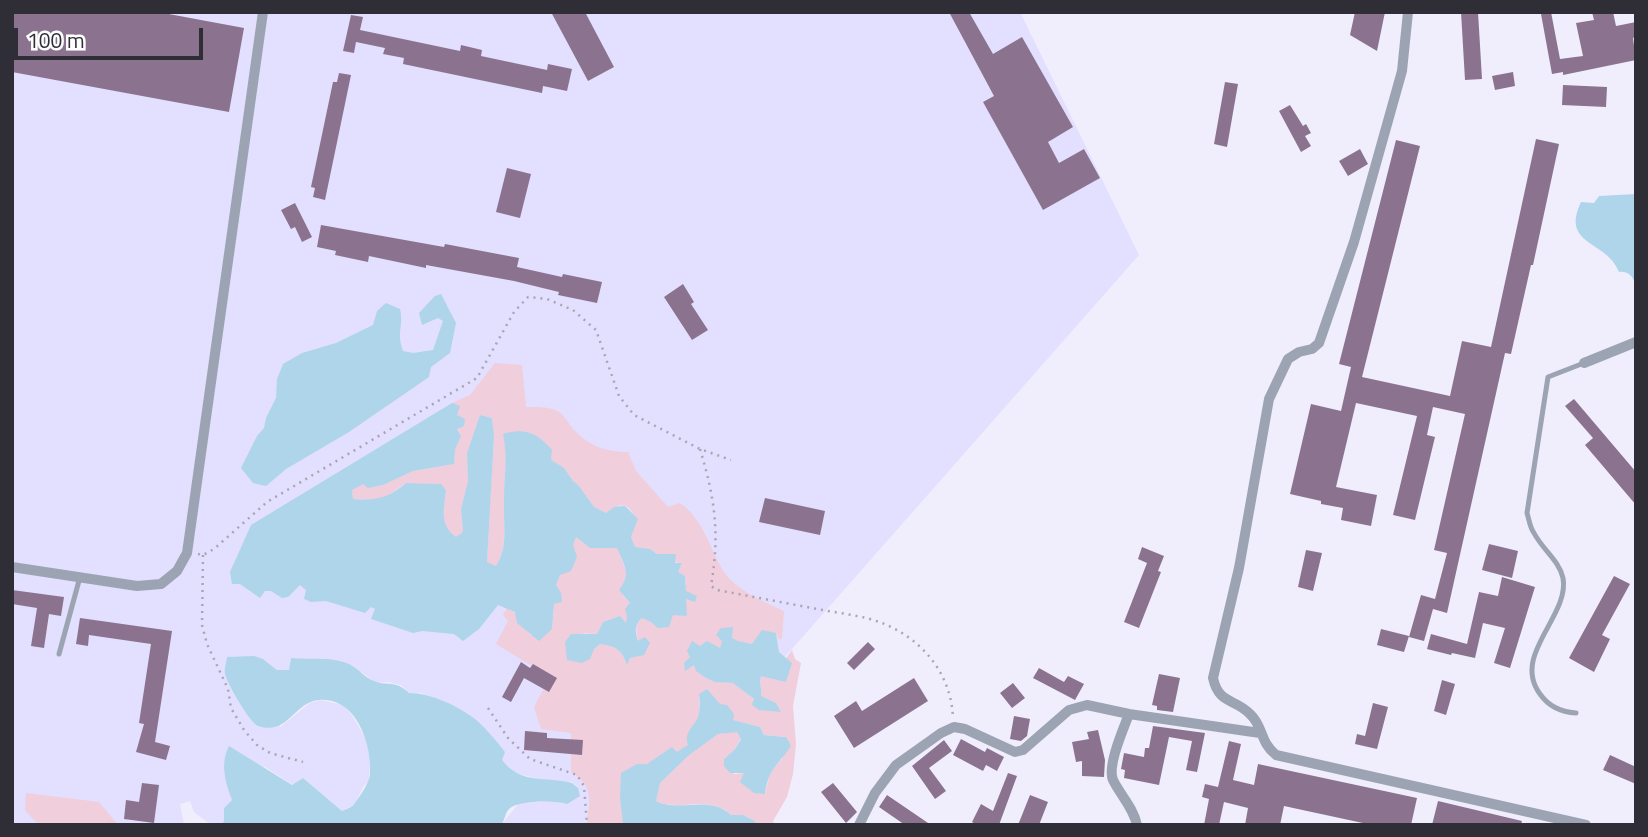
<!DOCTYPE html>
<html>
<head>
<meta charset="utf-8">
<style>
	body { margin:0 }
	#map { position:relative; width:1648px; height:837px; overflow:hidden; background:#f0eefd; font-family:"Titillium Web",sans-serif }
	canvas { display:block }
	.frame { position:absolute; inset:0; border:14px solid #2f2e37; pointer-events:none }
	.scale { position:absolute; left:14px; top:28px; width:189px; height:32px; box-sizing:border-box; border:4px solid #2f2e37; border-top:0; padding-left:9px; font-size:21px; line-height:24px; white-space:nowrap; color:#2f2e37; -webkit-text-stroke:5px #fefefe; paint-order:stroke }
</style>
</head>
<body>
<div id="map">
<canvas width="1648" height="837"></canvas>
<div class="frame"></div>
<div class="scale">100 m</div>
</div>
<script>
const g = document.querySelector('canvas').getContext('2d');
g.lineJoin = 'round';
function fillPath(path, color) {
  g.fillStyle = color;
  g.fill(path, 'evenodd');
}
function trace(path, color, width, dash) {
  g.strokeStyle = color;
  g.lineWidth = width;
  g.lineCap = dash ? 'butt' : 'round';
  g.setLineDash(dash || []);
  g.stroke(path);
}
const built = new Path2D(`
	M 12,12 L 1020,12 L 1139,255 L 637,825 L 501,825 L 519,803 L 559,801 L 578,788 L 572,782 L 547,781 L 511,772 L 447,703 L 421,693 L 409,693 L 401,685 L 388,682 L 376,683 L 352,665 L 291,658 L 290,670 L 277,670 L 263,659 L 280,727 L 310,703 L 320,700 L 343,705 L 352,715 L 367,741 L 370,762 L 369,781 L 363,787 L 355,804 L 342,811 L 303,778 L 293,785 L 265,767 L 224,772 L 232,800 L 224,808 L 224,821 L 221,825 L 211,825 L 194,812 L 190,801 L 180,804 L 184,825 L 12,825 Z`);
const green = new Path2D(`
	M 495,363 L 522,365 L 526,407 C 535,407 550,406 559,412 C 564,415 569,424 573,429 C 589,446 606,452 628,452 L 636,471 L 668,507 L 680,503 C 704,520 709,548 724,572 C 736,590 765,602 784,611 L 782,638 L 779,640 L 776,633 L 758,638 L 752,644 L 737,641 L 732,638 L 722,641 L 720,649 L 691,657 L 706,678 L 715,682 L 733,683 L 754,699 L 776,703 L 760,696 L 761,676 L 772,677 L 792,650 L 795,659 L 801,663 L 793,706 L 796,744 L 793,774 L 787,797 L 773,821 L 775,825 L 755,825 L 755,821 L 743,815 L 731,815 C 712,794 679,812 656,801 L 660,783 L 688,756 L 718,734 L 737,731 L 741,738 L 735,749 L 724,759 L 734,774 L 744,773 L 765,794 L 771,769 L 782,759 L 786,737 L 764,735 L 760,727 L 732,720 L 707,689 L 699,695 L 699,714 L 688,745 L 620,797 L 623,825 L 587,825 C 589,799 595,787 571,772 L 571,733 L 541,729 L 534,707 L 550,677 L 496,644 L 508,621 L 503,615 L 507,608 L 515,613 L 530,635 L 552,629 L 556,585 L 576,537 L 590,548 L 617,548 L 626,571 L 623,596 L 630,603 L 626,624 L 620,616 L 603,622 L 597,634 L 584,633 L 565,642 L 568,650 L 594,649 L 600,644 C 616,646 621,650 627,664 C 630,658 637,648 638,641 C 638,630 633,628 642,618 L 651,622 L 658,628 C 673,615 685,601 686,580 L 678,572 L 682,563 C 667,563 655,547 635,547 L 631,537 C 636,528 637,505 621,505 C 616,506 610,511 606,513 L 594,507 L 579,486 L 573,481 L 564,468 L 503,434 C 508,458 504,478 504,501 C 503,524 508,546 496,567 L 487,563 L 494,436 L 492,418 L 480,415 L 467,453 L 468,481 L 461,509 L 463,532 L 455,538 C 440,525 444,509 446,490 L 441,484 L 406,483 L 381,500 L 353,499 L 352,490 L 363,483 L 368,488 L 383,485 L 413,471 L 454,464 L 455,450 L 461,436 C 456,426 456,417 459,407 L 452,403 L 470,395 Z
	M 26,793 L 99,802 L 118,825 L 44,825 L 36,822 L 25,810 Z`);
const water = new Path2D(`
	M 1636,194 L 1636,285 C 1632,276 1629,271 1619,272 C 1607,240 1560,246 1581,202 L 1594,203 L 1599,196 Z
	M 441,294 L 456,323 L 450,353 L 431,367 L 429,377 L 349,432 L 286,469 L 266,486 L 253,483 L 241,468 L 257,436 L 264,428 L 266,418 L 276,398 L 277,379 L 283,364 L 302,353 L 336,343 L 373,325 L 377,311 L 386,303 L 400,309 C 404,326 396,331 403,351 L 413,353 L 433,350 L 443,321 L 438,318 L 422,325 L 419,313 L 435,296 Z
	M 452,403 L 460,406 L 457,415 L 465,419 L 464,426 L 457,429 L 461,436 L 455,450 L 454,464 L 413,471 L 383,485 L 368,488 L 363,484 L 352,490 L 353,499 C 375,501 389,498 406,483 L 441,484 L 446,490 C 444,508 439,525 456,537 L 463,532 L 461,509 L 468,481 L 467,453 L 480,415 L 492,418 L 494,436 L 487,562 L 496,566 C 509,546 503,524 504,501 C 504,476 508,459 503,434 C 524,427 538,433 552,450 L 551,460 L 564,468 L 573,481 L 579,486 L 594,507 L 606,513 L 614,507 L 625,506 L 638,519 L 631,537 L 635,547 L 650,549 L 657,554 L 676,554 L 675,563 L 682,563 L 678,572 L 685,576 L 686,591 L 697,596 L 695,602 L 686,599 L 687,616 L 673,615 L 669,627 L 658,628 L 651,622 L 642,618 C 634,625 635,631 638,641 L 645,637 L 650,643 L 644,655 L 630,658 L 627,665 C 622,650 616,646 600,644 L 594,649 L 590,659 L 582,663 L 567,660 L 565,642 L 571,634 L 597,634 L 603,622 L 620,616 L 626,623 L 627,616 L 625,609 L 630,603 L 619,590 C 632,574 624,565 617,548 L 590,548 L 576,537 L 573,545 L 577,557 L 571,571 L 560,575 L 556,585 L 561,593 L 562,602 L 554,604 L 552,629 L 539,641 L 517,623 L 515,612 L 498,605 L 479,629 L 463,641 L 454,634 L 422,631 L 413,633 L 371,619 L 375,609 L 371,607 L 365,613 L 326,601 L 311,602 L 304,599 L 306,590 L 300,585 L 288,597 L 282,598 L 271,591 L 265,591 L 260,598 L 240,584 L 232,584 L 230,572 L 251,525 Z
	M 733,627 L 732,638 L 738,641 L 752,644 L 762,630 L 776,633 L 779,652 L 792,663 L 786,682 L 761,676 C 759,683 762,689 761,696 L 776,703 L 781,712 L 759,710 L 752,705 L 754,699 L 733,683 L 715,682 L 706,678 L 696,671 L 694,665 L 685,671 L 684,663 L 690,657 L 687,651 L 692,641 L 700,646 L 707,641 L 720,648 L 722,641 L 716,635 L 721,628 Z
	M 254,656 L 263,659 L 277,670 L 289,670 L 291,658 C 310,660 334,656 351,665 C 359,669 365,678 374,681 C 389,687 394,679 409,693 C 431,693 458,706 475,719 C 486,728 496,741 505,752 L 502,760 C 521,785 546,776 572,783 L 578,788 L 580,796 L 567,804 C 557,800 517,800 509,809 C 505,813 505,820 501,825 L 221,825 L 224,821 L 224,808 L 232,800 C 225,781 220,764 229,746 L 292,785 L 303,778 L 342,811 C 346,809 353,807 355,803 C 360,796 369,783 370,775 C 372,745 357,697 319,700 C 294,702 288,736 258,726 C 250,723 226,682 225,673 C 224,668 227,661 227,657 Z
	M 707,689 L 720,704 L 727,705 L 734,714 L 733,720 L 760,727 L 764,735 L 786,737 L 791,746 C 777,767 769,767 765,794 L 754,793 L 740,782 L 744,773 L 730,773 L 724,766 L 724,759 L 735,749 L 741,739 L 737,732 L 718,734 L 688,756 L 660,783 L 656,801 C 680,813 710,794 731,815 L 743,815 L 755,821 L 755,825 L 623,825 L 620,797 L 621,773 L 637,764 L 647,764 L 672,747 L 677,752 L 688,745 C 683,730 697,726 699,713 C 700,707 700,700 699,694 Z`);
const building = new Path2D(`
	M 12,12 L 158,12 L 244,28 L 229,112 L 12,72 Z
	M 551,12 L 585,12 L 614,67 L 588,81 Z
	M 949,12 L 969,12 L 993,54 L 1022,37 L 1073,127 L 1048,142 L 1059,163 L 1084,149 L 1100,178 L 1043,210 L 983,102 L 994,96 Z
	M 1355,12 L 1385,12 L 1377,51 L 1350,35 Z
	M 1461,12 L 1478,12 L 1482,79 L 1465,80 Z
	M 1551,12 L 1560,59 L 1583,56 L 1576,23 L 1594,20 L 1592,12 L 1613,12 L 1616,26 L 1636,22 L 1636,37 L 1633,38 L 1636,60 L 1563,75 L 1563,72 L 1552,74 L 1541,14 Z
	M 351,15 L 363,17 L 360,30 L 460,51 L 461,45 L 482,50 L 481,56 L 547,70 L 548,64 L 572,69 L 567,91 L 543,86 L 542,93 L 403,64 L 404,58 L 383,54 L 385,48 L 356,42 L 354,53 L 343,51 Z
	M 1513,72 L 1515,86 L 1495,90 L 1492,76 Z
	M 339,73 L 351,75 L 325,200 L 313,197 L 315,188 L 311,187 L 333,82 L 337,82 Z
	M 1225,82 L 1238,84 L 1227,147 L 1214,144 Z
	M 1563,85 L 1607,87 L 1606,107 L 1562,105 Z
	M 1290,105 L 1303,126 L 1306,124 L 1311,133 L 1305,136 L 1311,146 L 1301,152 L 1279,111 Z
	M 1536,139 L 1559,144 L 1533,265 L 1531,265 L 1511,354 L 1505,353 L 1447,613 L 1433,609 L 1424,641 L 1409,637 L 1421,595 L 1435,599 L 1447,553 L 1434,550 L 1465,414 L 1433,407 L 1427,435 L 1435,437 L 1415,520 L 1393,515 L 1417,416 L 1356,403 L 1336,487 L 1377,495 L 1371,526 L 1341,520 L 1343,508 L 1321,504 L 1321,501 L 1290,494 L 1311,404 L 1341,411 L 1351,367 L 1339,364 L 1396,140 L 1420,146 L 1362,377 L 1450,396 L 1462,341 L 1491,347 Z
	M 1360,149 L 1368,164 L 1348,176 L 1339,161 Z
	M 507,168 L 531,174 L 520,218 L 496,212 Z
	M 295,203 L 312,237 L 302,242 L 295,227 L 291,229 L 281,210 Z
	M 321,225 L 444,247 L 445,244 L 519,258 L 517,267 L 562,277 L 563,274 L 602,282 L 597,303 L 558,295 L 559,292 L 514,281 L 426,265 L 426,268 L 369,256 L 368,262 L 335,255 L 336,251 L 317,247 Z
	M 683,284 L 694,302 L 691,304 L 708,330 L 692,340 L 664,297 Z
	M 1574,399 L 1636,472 L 1636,505 L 1585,445 L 1593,438 L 1565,406 Z
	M 765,498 L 825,511 L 820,535 L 759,522 Z
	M 1489,544 L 1518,551 L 1512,578 L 1482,570 Z
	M 1142,547 L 1164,556 L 1158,571 L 1161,572 L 1139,628 L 1124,622 L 1147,563 L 1138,559 Z
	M 1306,550 L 1322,553 L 1313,591 L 1298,587 Z
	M 1614,576 L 1630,584 L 1602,635 L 1610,639 L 1594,672 L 1569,658 Z
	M 1502,577 L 1535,587 L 1510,668 L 1494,663 L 1505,628 L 1483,623 L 1475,658 L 1452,653 L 1451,655 L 1427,649 L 1431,634 L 1467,644 L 1479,592 L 1498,596 Z
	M 12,590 L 64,597 L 61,616 L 49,614 L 44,648 L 31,646 L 37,608 L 12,604 Z
	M 80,618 L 172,631 L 155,742 L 170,746 L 166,760 L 136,752 L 144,724 L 139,723 L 151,644 L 89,635 L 88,646 L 76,644 Z
	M 1381,629 L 1409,636 L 1404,652 L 1377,645 Z
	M 868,642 L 875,649 L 854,670 L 847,663 Z
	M 521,662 L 530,668 L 533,664 L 557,678 L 549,692 L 524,678 L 511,702 L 502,697 Z
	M 1039,668 L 1064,682 L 1068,676 L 1084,684 L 1075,700 L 1033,678 Z
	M 1159,674 L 1180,678 L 1173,712 L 1157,710 L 1157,706 L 1152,705 Z
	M 914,678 L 928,701 L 854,748 L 834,716 L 856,701 L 862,711 Z
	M 1442,680 L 1455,684 L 1446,715 L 1434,711 Z
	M 1013,683 L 1025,698 L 1012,708 L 1000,693 Z
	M 1373,703 L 1388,707 L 1377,749 L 1355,744 L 1357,734 L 1365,736 Z
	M 1014,716 L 1030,719 L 1027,736 L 1021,741 L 1010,739 Z
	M 1153,726 L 1205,733 L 1197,772 L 1186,770 L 1192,741 L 1169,737 L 1159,785 L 1124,778 L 1125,770 L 1121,769 L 1124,753 L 1144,757 L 1145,748 L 1149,748 Z
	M 1098,730 L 1105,760 L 1104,777 L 1082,776 L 1082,761 L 1076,762 L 1072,742 L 1089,739 L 1087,732 Z
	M 525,731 L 547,733 L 547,738 L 583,740 L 582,755 L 524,750 Z
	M 961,739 L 985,752 L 987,748 L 1004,757 L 997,771 L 986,765 L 983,771 L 953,755 Z
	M 944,740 L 952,751 L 929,768 L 946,791 L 935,799 L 912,766 Z
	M 1229,741 L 1241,744 L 1233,780 L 1254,785 L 1258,764 L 1417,798 L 1411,825 L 1372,825 L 1284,806 L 1280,825 L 1245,825 L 1248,808 L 1224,802 L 1219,825 L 1204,825 L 1209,799 L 1202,797 L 1205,784 L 1218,787 Z
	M 1610,755 L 1636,767 L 1636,784 L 1603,770 Z
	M 1008,773 L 1017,776 L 999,825 L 977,825 L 972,822 L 981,804 L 993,811 Z
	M 142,783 L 159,785 L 154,823 L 124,819 L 126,800 L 139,802 Z
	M 833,783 L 857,812 L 846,823 L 821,792 Z
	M 887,795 L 931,825 L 905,825 L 879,807 Z
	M 1030,795 L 1048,802 L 1039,825 L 1018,825 Z
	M 1438,801 L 1522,821 L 1521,825 L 1432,825 Z`);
const path = new Path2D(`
	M 700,449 C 715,499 720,533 711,586 L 717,590 C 749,596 780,602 812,608 C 831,612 851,614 870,619 C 916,632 951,669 953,718
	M 198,554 L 203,555 L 214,549 L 267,502 L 477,378 L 514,312 L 528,297 L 547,299 L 573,310 L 596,330 L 619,396 L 634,415 L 700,449 L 731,460
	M 203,555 L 202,625 L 207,644 L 228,689 L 231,708 L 244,730 L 257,745 L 270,753 L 303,762
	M 488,708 L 508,738 L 530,759 L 577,775 L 584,786 L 587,825`);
const lane = new Path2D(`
	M 59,654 L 80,577
	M 1576,713 C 1561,712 1549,707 1540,694 C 1511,655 1570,616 1563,578 C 1559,560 1542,549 1534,533 C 1530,528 1529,519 1527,513 L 1548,377 L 1584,363`);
const street = new Path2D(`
	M 1408,12 L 1402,71 L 1354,242 L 1319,343 L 1312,349 L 1299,352 L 1288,359 L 1269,399 L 1239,568 L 1213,678 C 1219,705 1235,698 1250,714 C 1264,727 1259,741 1276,755 L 1586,825
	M 1584,363 L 1636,342
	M 12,567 L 137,586 L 161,584 L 177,571 L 187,553 L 263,12
	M 1129,714 C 1123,730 1107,766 1113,780 C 1121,796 1133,807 1137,825
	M 859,825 L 875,793 L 896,765 L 941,733 L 954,727 L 965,729 L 1015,752 L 1023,750 L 1069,710 L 1087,705 L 1129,714 L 1260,733`);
fillPath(built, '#e3dffe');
fillPath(green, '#f0cedc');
fillPath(water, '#afd5eb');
fillPath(building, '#8b738f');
trace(path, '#a7a6b2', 2.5, [2, 5]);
trace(lane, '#9ca4b3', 5);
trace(street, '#9ca4b3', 10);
</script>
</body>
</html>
